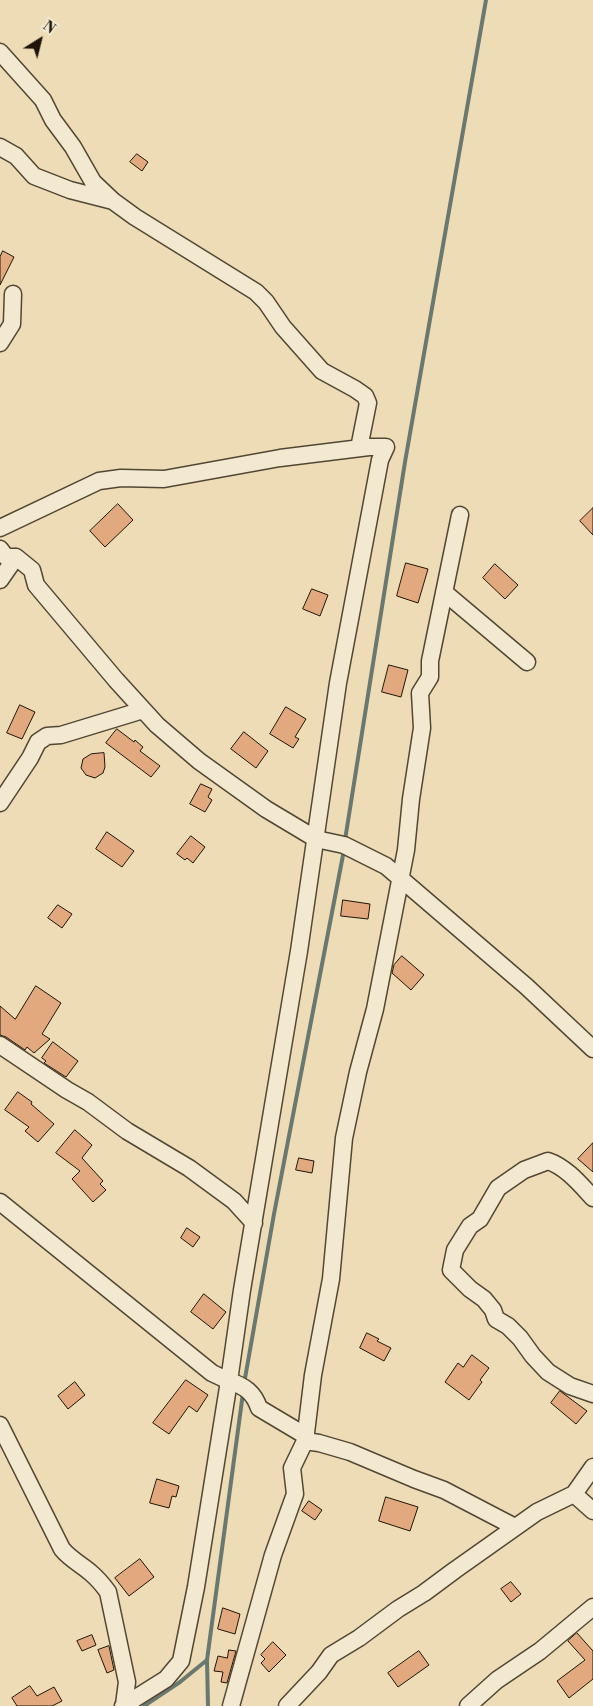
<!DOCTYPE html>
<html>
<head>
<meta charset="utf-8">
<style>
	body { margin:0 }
	#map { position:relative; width:593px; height:1706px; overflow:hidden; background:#eddcb6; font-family:"Libre Bodoni",serif }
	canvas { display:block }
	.north { position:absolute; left:15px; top:15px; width:50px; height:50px; -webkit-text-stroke:4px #f3e8d0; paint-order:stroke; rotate:36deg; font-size:14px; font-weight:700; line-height:20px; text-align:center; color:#1e1508 }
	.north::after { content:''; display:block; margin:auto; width:18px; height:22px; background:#1e1508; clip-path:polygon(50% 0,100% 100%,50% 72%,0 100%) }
</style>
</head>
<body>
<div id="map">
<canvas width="593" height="1706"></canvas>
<div class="north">N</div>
</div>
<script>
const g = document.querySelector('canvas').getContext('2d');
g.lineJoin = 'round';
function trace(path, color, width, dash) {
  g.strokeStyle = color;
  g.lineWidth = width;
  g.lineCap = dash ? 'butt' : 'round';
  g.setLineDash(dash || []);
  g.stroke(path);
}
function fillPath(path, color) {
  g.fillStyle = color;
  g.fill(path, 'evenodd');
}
const stream = new Path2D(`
	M 345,840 L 405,462 L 486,0
	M 244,1384 L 274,1214 L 344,850
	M 207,1660 L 208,1706
	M 144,1706 L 180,1682 L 207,1660 L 243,1393`);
const building = new Path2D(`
	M 137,154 L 148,162 L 142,171 L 130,162 Z
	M 3,251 L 14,257 L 0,285 L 0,257 Z
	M 118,504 L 133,520 L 105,547 L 90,531 Z
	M 593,508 L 593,535 L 580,521 Z
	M 406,563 L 428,569 L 418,603 L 397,596 Z
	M 495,564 L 518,585 L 505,599 L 483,578 Z
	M 312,589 L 328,595 L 320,616 L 303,609 Z
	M 389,665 L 408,670 L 401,697 L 382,692 Z
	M 20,705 L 35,712 L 22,739 L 7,733 Z
	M 286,707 L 306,719 L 295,737 L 299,739 L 293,748 L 270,734 Z
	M 117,729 L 134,742 L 135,740 L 143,747 L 140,751 L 160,766 L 151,777 L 106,743 Z
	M 244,732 L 268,751 L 256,768 L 231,749 Z
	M 104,753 L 105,767 L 103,773 L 95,778 L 86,775 L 81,768 L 83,759 L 91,754 Z
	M 201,784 L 212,789 L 208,797 L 212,800 L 205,812 L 190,804 Z
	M 107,832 L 134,851 L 122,867 L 96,849 Z
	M 191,836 L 205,847 L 193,863 L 187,858 L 185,860 L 177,854 Z
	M 343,900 L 370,904 L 368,919 L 341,916 Z
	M 58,905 L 72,914 L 62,928 L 48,918 Z
	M 402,956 L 424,975 L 411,990 L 392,973 L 394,965 Z
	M 36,986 L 61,1003 L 42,1034 L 50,1039 L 34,1053 L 27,1047 L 25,1050 L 6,1037 L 0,1035 L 0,1006 L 15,1019 Z
	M 53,1042 L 78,1061 L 66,1077 L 44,1063 L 46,1061 L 42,1058 Z
	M 18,1092 L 32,1102 L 31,1104 L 54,1124 L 38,1142 L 25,1131 L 29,1127 L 5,1110 Z
	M 75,1130 L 92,1145 L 82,1158 L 103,1181 L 100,1184 L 106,1190 L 93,1202 L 72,1179 L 80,1171 L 56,1153 Z
	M 593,1143 L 593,1172 L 578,1159 Z
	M 299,1158 L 314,1161 L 312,1173 L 296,1170 Z
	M 187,1228 L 200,1237 L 193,1247 L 181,1238 Z
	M 204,1294 L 226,1312 L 213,1329 L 191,1312 Z
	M 367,1333 L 379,1339 L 377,1341 L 391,1348 L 384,1361 L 360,1348 Z
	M 472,1355 L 489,1368 L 480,1380 L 482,1382 L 469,1400 L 445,1382 L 458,1363 L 463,1367 Z
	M 186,1380 L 208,1395 L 197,1412 L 189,1406 L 169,1434 L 153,1423 Z
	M 75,1382 L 85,1395 L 68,1409 L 58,1396 Z
	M 560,1391 L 587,1411 L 576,1424 L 551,1403 Z
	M 157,1479 L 179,1486 L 176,1497 L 172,1496 L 169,1508 L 150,1503 Z
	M 386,1497 L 418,1507 L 410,1531 L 379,1521 Z
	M 309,1501 L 322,1510 L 315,1520 L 302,1511 Z
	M 140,1559 L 154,1577 L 129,1596 L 115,1578 Z
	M 511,1582 L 521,1594 L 511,1602 L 501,1589 Z
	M 223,1608 L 240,1614 L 235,1634 L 218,1629 Z
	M 577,1633 L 593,1651 L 593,1679 L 569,1698 L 557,1681 L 585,1660 L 568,1641 Z
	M 92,1635 L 96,1645 L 82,1651 L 77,1641 Z
	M 273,1642 L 286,1655 L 269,1672 L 261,1663 L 265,1659 L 261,1655 Z
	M 109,1646 L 114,1670 L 107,1673 L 98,1650 Z
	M 229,1650 L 236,1651 L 227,1683 L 221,1682 L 223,1672 L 214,1671 L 218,1656 L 227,1658 Z
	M 419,1651 L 429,1665 L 398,1687 L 388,1673 Z
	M 30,1686 L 37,1696 L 54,1687 L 62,1701 L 52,1706 L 17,1706 L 12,1698 Z`);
const street = new Path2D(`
	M 0,52 L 43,100 L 53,120 L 73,147 L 93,182 L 113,201 L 135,217 L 256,292 L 266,302 L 283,327 L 322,371 L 355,389 L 365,396 L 368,403 L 359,448
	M 0,147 L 16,156 L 34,176 L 70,190 L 113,201
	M 0,343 L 12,324 L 13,294
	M 0,528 L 99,481 L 121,478 L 164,479 L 280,458 L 369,447 L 386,447 L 380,460 L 338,683 L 299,951 L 242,1290 L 229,1381 C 245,1386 254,1393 259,1408 L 306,1436
	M 0,549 L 6,557 L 16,557 L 32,570 L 36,585 L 116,680 L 157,725 L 199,761 L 266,809 L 316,839 L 344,845 L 386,866 L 527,987 L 593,1049
	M 0,580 L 16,557
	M 444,592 L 527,662
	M 0,803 L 30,758 L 38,742 L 47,736 L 61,735 L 143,710
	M 0,1045 L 67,1090 L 88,1102 L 127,1131 L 189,1168 L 234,1201 L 254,1223
	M 593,1198 C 580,1184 566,1167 548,1161 L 524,1170 L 498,1188 L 480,1219 L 470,1226 L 455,1250 L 451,1270 L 470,1289 L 484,1299 L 493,1310 L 496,1319 L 508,1326 L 520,1338 L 533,1356 L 548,1372 L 570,1386 L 593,1394
	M 0,1202 L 212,1373 L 229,1381 L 196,1587 L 181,1661 L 166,1679 L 123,1706
	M 0,1425 L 62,1549 C 70,1559 82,1565 91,1573 C 98,1579 103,1585 108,1592 L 127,1682 L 124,1705
	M 305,1441 L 319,1443 L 350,1452 L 414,1479 L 444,1490 L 515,1527
	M 593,1467 L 574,1494 L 593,1511
	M 231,1706 L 273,1555 L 295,1494 L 292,1468 L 305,1441 L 313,1375 L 331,1279 L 344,1138 L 358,1072 L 375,1009 L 406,850 L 411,799 L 422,728 L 420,693 L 430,677 L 430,661 L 460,515
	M 287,1706 L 319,1672 L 331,1655 L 359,1638 L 398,1609 L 424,1593 L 455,1570 L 537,1512 L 574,1494
	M 468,1706 L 497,1680 L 540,1651 L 593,1607`);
trace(stream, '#697870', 4);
fillPath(building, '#e2a97e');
trace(building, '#1e1508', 1);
trace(street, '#524734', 19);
trace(street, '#f3e8d0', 16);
</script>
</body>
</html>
